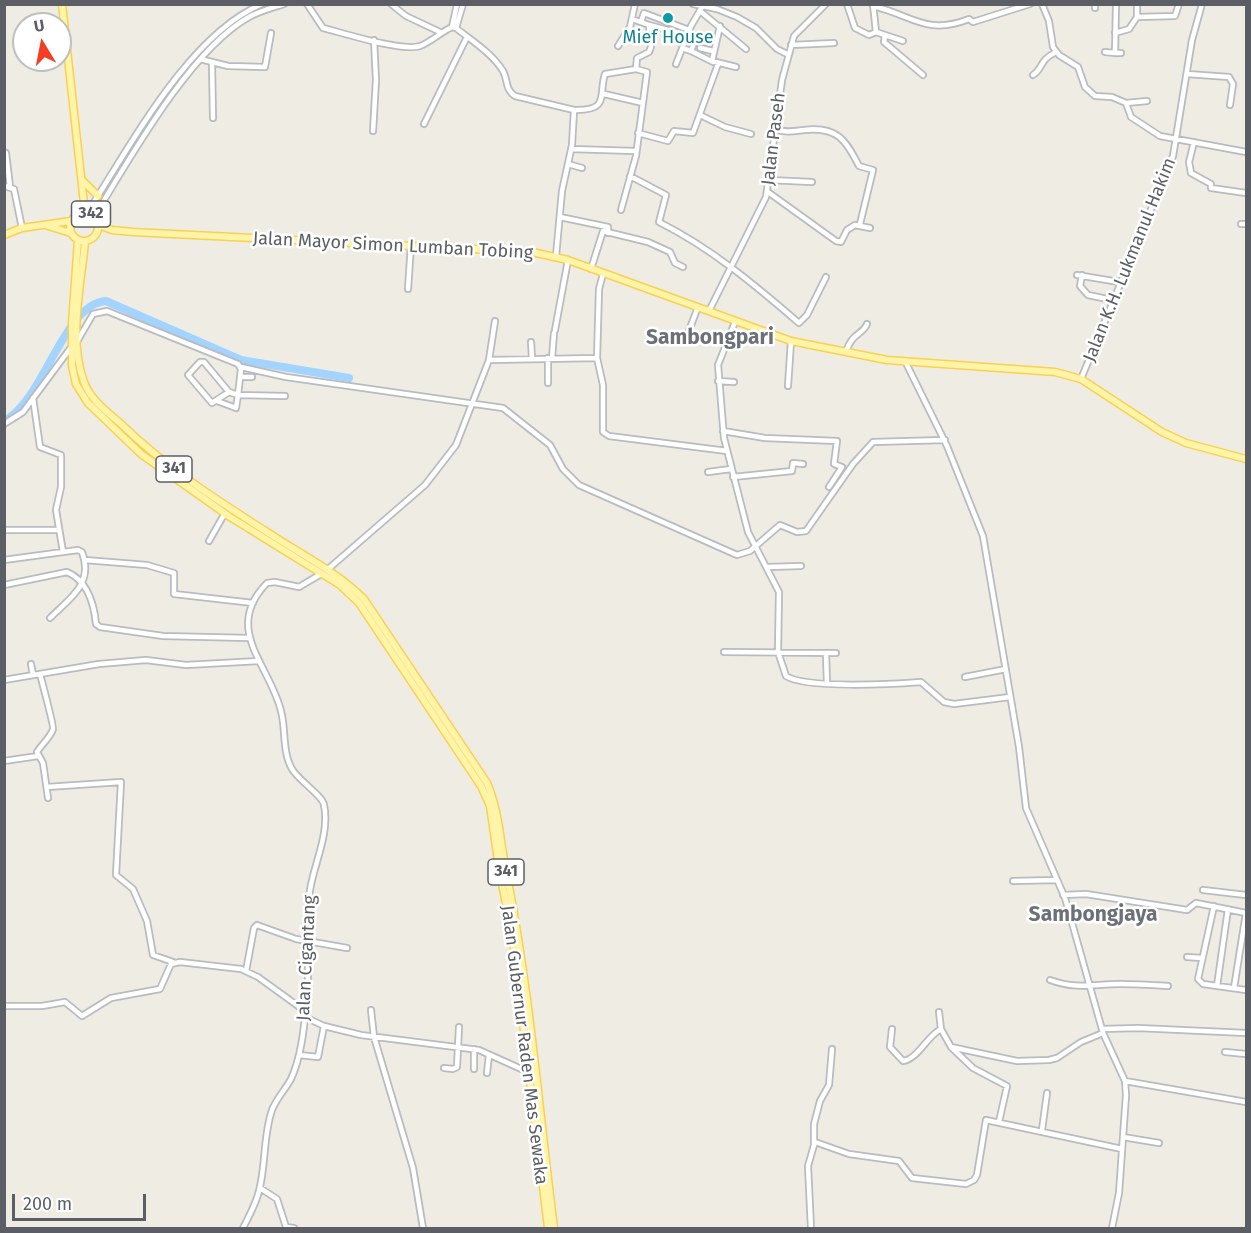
<!DOCTYPE html>
<html>
<head>
<meta charset="utf-8">
<style>
	body { margin:0 }
	#map { position:relative; width:1251px; height:1233px; overflow:hidden; background:#efede3; font-family:"Fira Sans",sans-serif }
	canvas { display:block }
	.frame { position:absolute; inset:0; border:6px solid #5b5f65; pointer-events:none }
	.north { position:absolute; left:12px; top:12px; width:60px; height:60px; box-sizing:border-box; background:#fff; border:2px solid #bdbfc1; border-radius:50%; rotate:350deg; font-size:16px; font-weight:700; line-height:24px; text-align:center; color:#5b5f65 }
	.north::after { content:''; display:block; margin:auto; width:21px; height:27px; background:#f33d25; clip-path:polygon(50% 0,100% 100%,50% 72%,0 100%) }
	.scale { position:absolute; left:12px; top:1194px; width:134px; height:27px; box-sizing:border-box; border:3px solid #5b5f65; border-top:0; padding-left:8px; font-size:18px; line-height:21px; white-space:nowrap; color:#5b5f65; -webkit-text-stroke:4px #fff; paint-order:stroke }
</style>
</head>
<body>
<div id="map">
<canvas width="1251" height="1233"></canvas>
<div class="frame"></div>
<div class="north">U</div>
<div class="scale">200 m</div>
</div>
<script>
const g = document.querySelector('canvas').getContext('2d');
g.lineJoin = 'round';
function trace(path, color, width, dash) {
  g.strokeStyle = color;
  g.lineWidth = width;
  g.lineCap = dash ? 'butt' : 'round';
  g.setLineDash(dash || []);
  g.stroke(path);
}
function drawText(font, color, halo, rows, align = 'center') {
  g.font = font + ' "Fira Sans",sans-serif';
  g.lineWidth = 5;
  g.setLineDash([]);
  g.textBaseline = 'middle';
  g.strokeStyle = halo;
  g.fillStyle = color;
  for (const [text, x, y, turn = 0] of rows) {
    g.save();
    g.translate(x, y);
    g.rotate((+turn || 0) * Math.PI / 180);
    g.textAlign = isNaN(turn) ? turn : align;
    if (halo) g.strokeText(text, 0, 0);
    g.fillText(text, 0, 0);
    g.restore();
  }
}
const river = new Path2D(`
	M 4,421 C 44,401 63,304 106,301 L 241,360 L 349,378`);
const minor = new Path2D(`
	M 307,4 L 323,28 C 343,33 402,52 420,46 C 431,42 441,32 452,27 L 456,28 C 472,41 492,53 503,71 C 508,80 505,90 515,96 L 574,110 L 572,145 L 562,191 L 556,256
	M 391,4 L 406,16 L 440,32
	M 693,4 L 717,9 L 737,17 L 756,28 L 777,49 L 787,54
	M 847,4 L 855,28 L 869,35 L 876,32
	M 873,4 L 876,32 L 903,41
	M 1042,4 L 1049,21 L 1053,47 L 1059,55 L 1078,67 L 1085,87 L 1095,96 L 1112,97 L 1126,103 L 1131,117 L 1160,136 L 1246,152
	M 1116,4 L 1115,53 L 1121,53
	M 1137,4 L 1137,17 L 1175,16 L 1179,4
	M 873,6 C 912,15 926,36 969,19 L 973,22 L 1030,4
	M 1095,8 L 1095,4
	M 700,11 L 746,49
	M 632,19 L 649,25 L 651,47 L 649,52 L 637,58 L 636,69
	M 641,22 L 644,13 L 689,30
	M 649,25 L 687,35
	M 720,26 L 712,61 L 736,67
	M 452,27 L 457,4
	M 456,28 L 463,4
	M 1115,33 L 1129,29 L 1137,17
	M 885,35 L 884,42 L 923,75
	M 791,45 L 834,43
	M 618,46 L 630,27 L 635,4
	M 682,48 L 691,51 L 697,35
	M 700,48 L 713,51
	M 691,51 L 713,62
	M 1105,52 L 1115,53
	M 200,59 L 228,66 L 265,67 L 271,33
	M 212,64 L 213,118
	M 676,64 L 691,26 L 702,7
	M 1187,74 L 1229,77 L 1233,84 L 1230,105
	M 1033,75 C 1044,68 1038,61 1056,52
	M 604,94 L 643,103
	M 1126,103 L 1147,101
	M 574,110 C 611,111 598,94 605,74 L 636,69 L 647,72 L 636,156 L 621,210
	M 700,115 L 725,127 L 751,134
	M 424,124 L 467,37
	M 775,129 C 784,133 794,131 804,130 C 837,126 846,140 859,166 L 873,170 L 860,224
	M 373,131 L 376,80 L 374,40
	M 638,133 L 668,141 L 674,131 L 693,133 L 718,64
	M 1194,142 L 1189,162 L 1191,173 L 1211,184 L 1211,188 L 1246,193
	M 571,149 L 635,151
	M 6,153 L 10,187
	M 568,164 L 582,168
	M 630,176 L 666,195 L 659,222 C 711,248 755,285 799,323 L 807,315 L 826,277
	M 769,180 L 812,182
	M 4,186 L 14,189 L 22,228
	M 768,192 L 836,241 L 841,242 L 847,230 L 855,225 L 870,228
	M 87,213 C 130,147 188,35 262,4
	M 94,217 C 130,158 190,50 249,17 C 260,11 272,8 284,4
	M 560,217 L 608,227 L 608,233
	M 1241,224 L 1246,224
	M 591,269 L 603,231 L 648,242 L 670,252 L 675,263 L 683,267
	M 603,274 L 599,289 L 597,358 L 603,385 L 603,432 L 609,436 L 727,451
	M 1077,275 L 1119,282
	M 1082,275 L 1080,286 L 1088,295 L 1112,300
	M 408,289 L 411,245
	M 709,311 L 766,197 L 782,80 L 794,36 L 826,4
	M 735,322 L 718,365 L 724,438 L 748,532 L 779,592 L 778,652 L 786,676 C 806,689 894,684 921,682 L 944,702 L 954,704 L 1010,697
	M 555,330 L 568,260
	M 78,340 L 93,314 L 107,311 L 238,364 L 241,369 L 238,395 L 285,396
	M 685,341 L 698,307
	M 531,342 L 532,358
	M 846,352 C 853,331 862,336 867,324
	M 552,358 L 554,333
	M 489,360 L 495,321
	M 905,361 L 947,446 L 983,536 L 1019,747 L 1026,808 L 1065,898 L 1103,1033 L 1125,1081 L 1126,1095 L 1119,1193 L 1112,1228
	M 241,367 L 286,377 L 503,408 L 550,445 L 563,469 L 579,485 L 737,555 L 750,551 L 780,525 L 797,532 L 806,531 L 853,464 L 873,442 L 945,440
	M 241,377 L 252,377
	M 1081,379 L 1173,156 L 1192,40 L 1202,4
	M 718,381 L 734,382
	M 548,383 L 548,358
	M 788,386 L 791,341
	M 217,401 L 236,408 L 238,395 L 229,392 L 212,403 L 188,375 L 200,362 L 204,362 L 229,392
	M 4,424 L 23,412 L 72,346
	M 723,431 L 765,438 L 837,441 L 834,464 L 842,467 L 829,487
	M 708,472 L 731,469
	M 733,477 L 792,471 L 793,463 L 803,464
	M 4,530 L 59,530
	M 209,541 L 225,513
	M 4,560 L 63,552 L 56,510 L 61,487 L 61,455 L 40,447 L 33,398
	M 85,560 L 147,565 L 174,573 L 174,594 L 253,603
	M 767,567 L 801,566
	M 327,570 L 425,485 L 456,445 L 489,360 L 597,358
	M 4,585 L 67,572 C 88,581 94,603 96,624 L 100,627 L 163,636 L 249,638
	M 50,618 C 70,598 94,584 82,552 L 78,550 L 63,552
	M 724,652 L 836,653
	M 826,654 L 827,683
	M 31,664 L 33,675
	M 40,674 C 42,682 54,726 53,729 C 51,737 41,745 37,752 L 43,763 L 48,798
	M 965,677 L 1006,669
	M 4,680 L 99,664 L 146,660 L 186,665 L 259,661
	M 4,761 L 38,756
	M 47,787 L 121,782 L 116,875 L 133,889 L 147,921 L 153,955 L 173,962
	M 1013,881 L 1057,880
	M 1203,890 L 1246,895
	M 1063,895 L 1086,894 L 1187,910 L 1196,903 L 1246,913
	M 1214,906 L 1198,979 L 1203,984 L 1246,990
	M 1187,957 L 1202,958
	M 246,971 L 254,928 L 257,925 L 296,939 L 347,948
	M 1050,980 C 1078,990 1093,984 1120,984 C 1136,984 1152,985 1168,986
	M 1217,986 L 1228,909
	M 1234,988 L 1246,913
	M 4,1006 L 42,1006 L 65,1002 L 82,1016 L 111,998 L 160,989 L 171,964 L 180,962 L 241,969 L 258,977 L 305,1011
	M 371,1010 L 374,1037 L 413,1168 L 423,1228
	M 939,1012 L 941,1029 L 951,1047 L 1017,1061 L 1049,1060 L 1057,1058 L 1081,1042 L 1103,1033
	M 305,1017 L 324,1026 L 361,1035 L 479,1050 L 528,1072
	M 892,1029 L 890,1047 L 903,1061 C 918,1059 927,1036 941,1029
	M 1102,1029 L 1138,1028 L 1246,1033
	M 951,1047 L 973,1068 L 1007,1086 L 999,1122
	M 1225,1052 L 1246,1054
	M 299,1055 L 318,1057 L 324,1026
	M 444,1068 L 453,1069 L 457,1067 L 459,1027
	M 474,1069 L 474,1049
	M 487,1073 L 489,1055
	M 1125,1081 L 1246,1102
	M 1042,1130 L 1047,1093
	M 1123,1137 L 1159,1143
	M 815,1142 L 849,1154 L 899,1161 L 912,1178 L 966,1184 L 974,1180 L 977,1175 L 986,1120 L 1122,1149
	M 260,1188 L 277,1199 L 286,1227 L 294,1228
	M 243,1228 C 249,1216 256,1204 259,1191 C 266,1165 263,1136 272,1110 C 276,1099 285,1090 291,1079 C 302,1055 304,1026 307,999 C 310,965 305,922 310,890 C 314,864 330,833 324,805 C 323,796 298,780 292,769 C 282,752 286,729 281,711 C 270,665 222,629 267,583 L 275,582 L 299,587 L 321,574
	M 811,1228 L 808,1166 L 814,1145 L 814,1124 L 820,1101 L 829,1085 L 832,1049`);
const major = new Path2D(`
	M 62,4 L 85,213
	M 83,181 L 98,196
	M70 227a14 14 0 1 1 28 0a14 14 0 1 1-28 0Z
	M 99,225 L 112,230 L 133,232 L 532,252 L 568,260 L 791,341 L 887,360 L 1055,372 L 1081,379 L 1162,432 L 1186,443 L 1246,459
	M 48,226 L 71,233
	M 4,235 L 22,228 L 71,221
	M 78,240 L 72,323 L 72,366 L 76,384 L 88,403 L 141,454 L 230,517 L 340,585 L 359,603 L 481,786 L 490,806 L 500,874 L 512,933 L 548,1228
	M 85,242 C 81,286 68,339 84,382 C 90,399 107,412 120,423 C 167,469 223,504 278,539 C 308,558 339,574 364,599 L 487,783 C 500,813 500,844 507,876 C 530,992 539,1111 554,1228`);
const markers = [
	[668,18,6,"#0f9aa8"]
];
const shields = [
	[91,214,39],
	[174,469,36],
	[506,872,36]
];
const shieldNames = [
	["342",91,214],
	["341",174,469],
	["341",506,872]
];
const cultureNames = [
	["Mief House",668,38]
];
const streetNames = [
	["Jalan Paseh",774,139,-83],
	["Jalan Mayor Simon Lumban Tobing",393,246,3],
	["Jalan K.H. Lukmanul Hakim",1130,260,-68],
	["Jalan Cigantang",307,958,-87],
	["Jalan Gubernur Raden Mas Sewaka",524,1045,83]
];
const quarterNames = [
	["Sambongpari",710,338],
	["Sambongjaya",1093,915]
];
trace(river, '#a3d3ff', 8);
trace(minor, '#b8bbc0', 8);
trace(major, '#f9d151', 9);
trace(minor, '#fff', 4.5);
trace(major, '#fff4a8', 6);
for (const [x, y, r, color] of markers) {
  const dot = new Path2D();
  dot.arc(x, y, r, 0, 2 * Math.PI);
  g.fillStyle = color;
  g.fill(dot);
  trace(dot, '#fff', 2);
}
for (const [x, y, w] of shields) {
  const box = new Path2D();
  box.roundRect(x - w / 2, y - 13, w, 26, 4.5);
  g.fillStyle = '#fff';
  g.fill(box);
  trace(box, '#5b5f65', 1.5);
}
drawText('bold 16px', '#5b5f65', null, shieldNames);
drawText('18px', '#0d838f', '#fff', cultureNames);
drawText('18px', '#5b5f65', '#fff', streetNames);
drawText('bold 21px', '#6c7177', '#fff', quarterNames);
</script>
</body>
</html>
